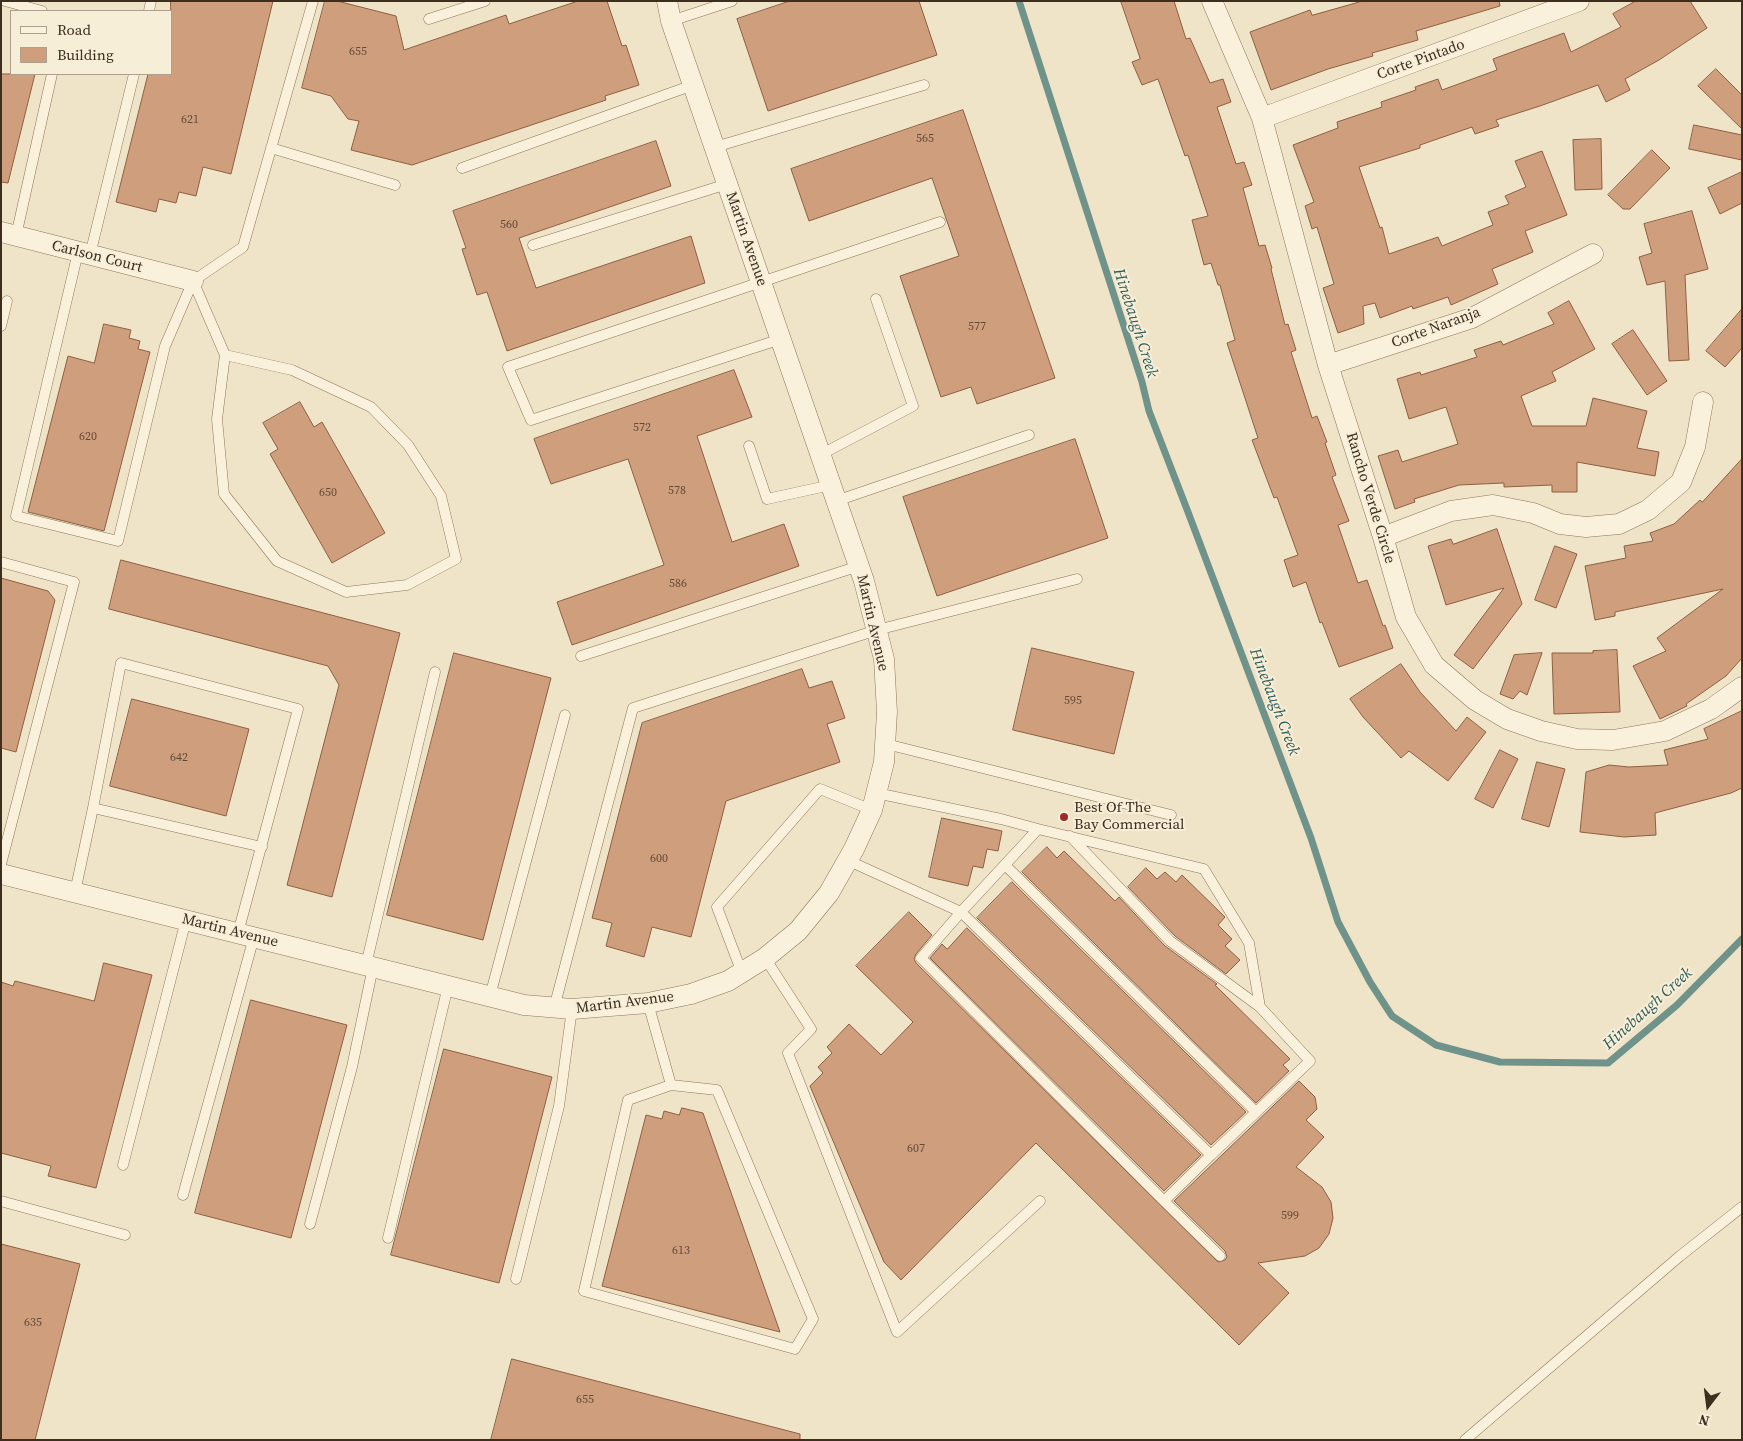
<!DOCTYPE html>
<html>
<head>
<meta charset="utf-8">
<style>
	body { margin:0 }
	#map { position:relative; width:1743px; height:1441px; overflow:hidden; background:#f0e4c8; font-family:"Source Serif 4",serif }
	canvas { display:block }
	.frame { position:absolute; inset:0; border:2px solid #3d2e20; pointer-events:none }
	.legend { position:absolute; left:10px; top:10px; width:162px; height:65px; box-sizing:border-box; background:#f7eed8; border:1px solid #ada18e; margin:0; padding:6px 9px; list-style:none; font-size:15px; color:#3d2e20 }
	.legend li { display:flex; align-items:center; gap:10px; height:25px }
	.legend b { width:25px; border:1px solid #ada18e }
	.north { position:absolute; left:1683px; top:1381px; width:50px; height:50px; -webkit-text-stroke:4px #f7eed8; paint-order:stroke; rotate:195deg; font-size:14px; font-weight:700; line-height:20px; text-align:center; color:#3d2e20 }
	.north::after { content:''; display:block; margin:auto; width:18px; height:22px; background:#3d2e20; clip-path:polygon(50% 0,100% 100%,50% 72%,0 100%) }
</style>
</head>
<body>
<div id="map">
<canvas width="1743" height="1441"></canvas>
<div class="frame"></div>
<ul class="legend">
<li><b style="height:6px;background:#faf1dc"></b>Road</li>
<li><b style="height:14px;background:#cf9f7d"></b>Building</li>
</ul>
<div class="north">N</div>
</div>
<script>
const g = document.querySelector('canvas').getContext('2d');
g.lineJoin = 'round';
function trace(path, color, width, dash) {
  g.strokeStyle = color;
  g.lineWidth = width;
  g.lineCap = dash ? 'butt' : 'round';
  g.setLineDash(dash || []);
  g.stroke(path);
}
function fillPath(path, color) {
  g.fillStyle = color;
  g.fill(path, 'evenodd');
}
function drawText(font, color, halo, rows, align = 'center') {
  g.font = font + ' "Source Serif 4",serif';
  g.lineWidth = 4;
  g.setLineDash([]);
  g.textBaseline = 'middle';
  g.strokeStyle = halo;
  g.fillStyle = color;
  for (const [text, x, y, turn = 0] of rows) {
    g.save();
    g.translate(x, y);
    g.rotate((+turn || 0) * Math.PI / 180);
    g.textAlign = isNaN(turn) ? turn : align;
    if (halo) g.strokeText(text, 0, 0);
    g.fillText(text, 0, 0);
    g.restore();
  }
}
const stream = new Path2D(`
	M 1019,1 L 1142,382 L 1149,411 L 1188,512 L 1311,838 L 1338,922 L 1370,982 L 1392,1016 L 1436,1045 L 1500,1062 L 1608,1063 L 1677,1005 L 1742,939`);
const building = new Path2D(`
	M 171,1 L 273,1 L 231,174 L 203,167 L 196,196 L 179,192 L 176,203 L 159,199 L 156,212 L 116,202 L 148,74 L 171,74 Z
	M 325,1 L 337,1 L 396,16 L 404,50 L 506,15 L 509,24 L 578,1 L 607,1 L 622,46 L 626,45 L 639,85 L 605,96 L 606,100 L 412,165 L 351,150 L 359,121 L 348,119 L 331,96 L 302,88 Z
	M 790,1 L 919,1 L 937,55 L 768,111 L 737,19 Z
	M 1121,1 L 1174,1 L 1186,39 L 1190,38 L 1210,83 L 1223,79 L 1231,102 L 1217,107 L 1236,164 L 1244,162 L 1252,185 L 1243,188 L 1259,246 L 1265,245 L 1272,268 L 1271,269 L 1285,325 L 1288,324 L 1296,350 L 1291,352 L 1312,418 L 1317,416 L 1327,442 L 1325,443 L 1336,475 L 1332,477 L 1349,521 L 1338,525 L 1358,583 L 1367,580 L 1383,626 L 1385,625 L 1393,648 L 1339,667 L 1322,622 L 1320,623 L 1306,582 L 1293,587 L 1284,560 L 1298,555 L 1277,497 L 1274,498 L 1252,440 L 1258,438 L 1227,343 L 1235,340 L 1220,285 L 1218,285 L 1211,263 L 1204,265 L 1192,220 L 1208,216 L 1188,155 L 1185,156 L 1158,79 L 1142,85 L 1132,62 L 1140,59 Z
	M 1363,1 L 1499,1 L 1500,6 L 1416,31 L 1418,40 L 1372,53 L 1373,56 L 1328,69 L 1271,90 L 1250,32 L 1310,10 L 1312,15 Z
	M 1636,1 L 1690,1 L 1707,28 L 1659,60 L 1625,79 L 1630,90 L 1606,102 L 1598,85 L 1540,106 L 1496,120 L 1499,126 L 1475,134 L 1472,127 L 1420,145 L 1420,148 L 1359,167 L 1380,228 L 1382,227 L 1389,254 L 1438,237 L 1442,246 L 1493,225 L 1488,212 L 1509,204 L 1505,196 L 1526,187 L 1515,161 L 1542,151 L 1567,215 L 1525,231 L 1533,252 L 1492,269 L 1498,284 L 1451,305 L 1448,297 L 1413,309 L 1412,306 L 1380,318 L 1375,303 L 1363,306 L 1364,324 L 1338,333 L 1323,288 L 1334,284 L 1317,227 L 1312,229 L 1305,206 L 1314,202 L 1293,145 L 1338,128 L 1337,122 L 1382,107 L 1381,102 L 1416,90 L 1415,87 L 1438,79 L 1442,90 L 1497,70 L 1493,59 L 1564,33 L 1571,52 L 1621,27 L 1613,14 Z
	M 1716,69 L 1742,95 L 1742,129 L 1698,86 Z
	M 1,74 L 35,74 L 8,183 L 1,182 Z
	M 963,110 L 1055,378 L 977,404 L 971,387 L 941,397 L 900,276 L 959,256 L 932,178 L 809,221 L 791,169 Z
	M 1694,125 L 1742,135 L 1742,160 L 1689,149 Z
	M 1601,139 L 1602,189 L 1575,190 L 1573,140 Z
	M 656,141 L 671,186 L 519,238 L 536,288 L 691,236 L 705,283 L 507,351 L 487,292 L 477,295 L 462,249 L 466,248 L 453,211 Z
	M 1652,150 L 1670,168 L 1630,209 L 1623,209 L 1608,195 Z
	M 1742,172 L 1742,203 L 1720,214 L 1708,188 Z
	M 1692,211 L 1708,269 L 1685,275 L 1689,360 L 1669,361 L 1665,281 L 1647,285 L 1639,257 L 1652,253 L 1644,224 Z
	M 1569,301 L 1595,349 L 1552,372 L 1556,381 L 1521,396 L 1532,426 L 1586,426 L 1593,398 L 1647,411 L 1637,448 L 1659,452 L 1655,476 L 1577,462 L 1577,492 L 1552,492 L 1552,485 L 1504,487 L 1504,483 L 1459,485 L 1414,499 L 1415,502 L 1395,509 L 1378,456 L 1398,450 L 1402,462 L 1458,444 L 1446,407 L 1409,419 L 1397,379 L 1420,372 L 1421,375 L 1477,357 L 1474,350 L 1501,341 L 1503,345 L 1554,324 L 1548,313 Z
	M 1742,309 L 1742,348 L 1725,367 L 1706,351 Z
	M 104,324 L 131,330 L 129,338 L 140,341 L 138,349 L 150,352 L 104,531 L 28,512 L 68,356 L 94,363 Z
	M 1633,330 L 1667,381 L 1647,395 L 1612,344 Z
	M 734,370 L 752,417 L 697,436 L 732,542 L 784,524 L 799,566 L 572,645 L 557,602 L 664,565 L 628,459 L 551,484 L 534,439 Z
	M 300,402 L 314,427 L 322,422 L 385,533 L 332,563 L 270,454 L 278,449 L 263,423 Z
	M 1075,439 L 1108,538 L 937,596 L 903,497 Z
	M 1742,459 L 1742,658 L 1726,676 L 1686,704 L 1687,706 L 1660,719 L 1633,666 L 1666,651 L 1657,638 L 1723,589 L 1615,612 L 1615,616 L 1595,620 L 1585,566 L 1626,558 L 1624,546 L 1653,541 L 1650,533 L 1674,524 L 1700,500 L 1702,502 Z
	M 1497,529 L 1522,604 L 1473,669 L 1454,655 L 1504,588 L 1446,605 L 1428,546 L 1451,539 L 1453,544 Z
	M 1555,546 L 1577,554 L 1556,608 L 1535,600 Z
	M 121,560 L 400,633 L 332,897 L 287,885 L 339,685 L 328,666 L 109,609 Z
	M 1,578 L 48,591 L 55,600 L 16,752 L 1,748 Z
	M 1032,648 L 1134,672 L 1114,754 L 1013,730 Z
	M 1617,650 L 1620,712 L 1554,714 L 1552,653 L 1593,653 L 1593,651 Z
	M 454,653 L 551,678 L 483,940 L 387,915 Z
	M 1542,653 L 1527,695 L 1520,691 L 1513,699 L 1500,694 L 1514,655 Z
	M 1401,664 L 1420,692 L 1456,731 L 1467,717 L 1486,732 L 1448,781 L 1409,751 L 1401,758 L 1363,717 L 1350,699 Z
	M 802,669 L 809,688 L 832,681 L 845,718 L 827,724 L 840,762 L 726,801 L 691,937 L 652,927 L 644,957 L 606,946 L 612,923 L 592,918 L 642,723 Z
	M 132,699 L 249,729 L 226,816 L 110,786 Z
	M 1742,711 L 1742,788 L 1731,793 L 1655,813 L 1656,835 L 1624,837 L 1580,832 L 1586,772 L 1609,765 L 1629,767 L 1668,765 L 1664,750 L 1708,739 L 1704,729 Z
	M 1500,750 L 1518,759 L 1493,808 L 1475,799 Z
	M 1537,762 L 1565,769 L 1549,827 L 1522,819 Z
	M 942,818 L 1002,831 L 998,851 L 987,849 L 983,868 L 973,866 L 968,886 L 929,877 Z
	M 1047,847 L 1057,858 L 1064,851 L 1115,901 L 1119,897 L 1165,946 L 1217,984 L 1215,985 L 1290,1059 L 1283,1065 L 1289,1071 L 1256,1103 L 1022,872 Z
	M 1146,868 L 1157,879 L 1165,872 L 1176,882 L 1182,875 L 1225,917 L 1218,925 L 1232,939 L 1225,946 L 1240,960 L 1226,974 L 1175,936 L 1128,887 Z
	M 1012,882 L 1246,1112 L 1211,1145 L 977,918 Z
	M 909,912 L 932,935 L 916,954 L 914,959 L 916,963 L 1218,1262 L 1225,1260 L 1227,1257 L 1225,1251 L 1174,1201 L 1299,1081 L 1315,1097 L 1317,1109 L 1306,1120 L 1324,1137 L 1296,1167 L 1322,1187 L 1331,1202 L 1333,1218 L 1329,1234 L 1319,1248 L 1305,1256 L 1258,1263 L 1289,1293 L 1239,1345 L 1036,1143 L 901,1280 L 884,1262 L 810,1086 L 823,1073 L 818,1067 L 832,1053 L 827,1047 L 849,1024 L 881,1055 L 913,1022 L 856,966 Z
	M 967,928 L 1201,1155 L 1164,1191 L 930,958 L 942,944 L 947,949 Z
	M 104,963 L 152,975 L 96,1188 L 48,1176 L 51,1166 L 1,1153 L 1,982 L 13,986 L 15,981 L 94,1001 Z
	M 251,1000 L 347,1025 L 291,1238 L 195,1213 Z
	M 444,1049 L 552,1077 L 499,1283 L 391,1255 Z
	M 682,1108 L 703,1113 L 780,1332 L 602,1286 L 646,1115 L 662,1119 L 664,1111 L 679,1115 Z
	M 1,1244 L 80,1264 L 35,1440 L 1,1440 Z
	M 512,1359 L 800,1434 L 800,1440 L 491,1440 Z`);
const lane = new Path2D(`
	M 5,1 L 42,11
	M 149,11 L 151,1
	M 429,19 L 485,1
	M 671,21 L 732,1
	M 715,147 L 924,85
	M 271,148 L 395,185
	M 462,168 L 693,85
	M 16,236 L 52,74
	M 533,245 L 727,184
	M 78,252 L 16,516 L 118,541 L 165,346 L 193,281 L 243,247 L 313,1
	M 90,255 L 134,74
	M 193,281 L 225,355 L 217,419 L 224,494 L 277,561 L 346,592 L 407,585 L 456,559 L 441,496 L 408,445 L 371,407 L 292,370 L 225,355
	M 1,326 L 7,301
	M 781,339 L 531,420 L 508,367 L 940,222
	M 749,446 L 767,499 L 831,485
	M 820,455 L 913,406 L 876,299
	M 836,501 L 1029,435
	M 1,562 L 74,582 L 1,864
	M 581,656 L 859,566
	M 886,744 L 1171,815
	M 876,793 L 1001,819 L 1038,829
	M 1070,836 L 1170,941 L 1260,1007
	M 847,860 L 961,912 L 1211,1155 L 1164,1201 L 921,958 L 961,912 L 1038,829 L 1204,869 L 1249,943 L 1260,1007 L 1310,1061 L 1211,1155
	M 1005,865 L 1256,1112
	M 75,892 L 93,808
	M 238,933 L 298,709 L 121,663 L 93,808 L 262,847
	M 765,958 L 811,1029 L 788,1053 L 897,1332 L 1040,1201
	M 366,965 L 435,672
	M 742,973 L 717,907 L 820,789 L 872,810
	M 490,996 L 565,715
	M 648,1003 L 671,1085 L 628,1100 L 584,1291 L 795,1349 L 813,1319 L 717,1090 L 671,1085
	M 554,1008 L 633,708 L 877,630 L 1077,579
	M 123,1165 L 186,920
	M 183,1195 L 254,937
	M 1,1201 L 125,1235
	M 1164,1201 L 1220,1256
	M 310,1224 L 352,1067 L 373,967
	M 388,1238 L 448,986
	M 516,1279 L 559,1106 L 572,1009
	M 1465,1440 L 1680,1256 L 1742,1207`);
const street = new Path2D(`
	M 1212,1 L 1262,118 L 1328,365 L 1383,537 L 1406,617 L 1434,665 L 1475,700 L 1507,719 L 1541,731 L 1577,739 L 1613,740 L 1665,731 L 1711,709 L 1742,687
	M 1262,118 L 1579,1
	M 1,232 L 193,281
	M 1328,365 L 1472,318 L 1593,254
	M 1383,537 L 1451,511 L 1493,505 L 1533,513 L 1560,524 L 1586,527 L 1619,524 L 1648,510 L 1681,482 L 1695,447 L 1703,402
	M 1,874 L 524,1005 L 572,1009 L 648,1003 L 691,994 L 728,981 L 765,958 L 798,931 L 829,893 L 854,849 L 872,810 L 884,762 L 887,712 L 884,659 L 864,581 L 671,21 L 667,1`);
const markers = [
	[1064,817,5,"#9e2a2b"]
];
const numberNames = [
	["655",358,52],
	["621",190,120],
	["565",925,139],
	["560",509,225],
	["577",977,327],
	["572",642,428],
	["620",88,437],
	["578",677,491],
	["650",328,493],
	["586",678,584],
	["595",1073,701],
	["642",179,758],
	["600",659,859],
	["607",916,1149],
	["599",1290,1216],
	["613",681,1251],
	["635",33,1323],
	["655",585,1400]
];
const streetNames = [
	["Corte Pintado",1421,60,-20],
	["Martin Avenue",746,239,71],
	["Carlson Court",97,257,14],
	["Corte Naranja",1436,328,-20],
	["Rancho Verde Circle",1370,498,73],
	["Martin Avenue",872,623,77],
	["Martin Avenue",230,931,14],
	["Martin Avenue",625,1003,-7]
];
const poiNames = [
	["Best Of The",1074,808],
	["Bay Commercial",1074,825]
];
const waterNames = [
	["Hinebaugh Creek",1135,323,72],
	["Hinebaugh Creek",1274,702,69],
	["Hinebaugh Creek",1648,1009,-42]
];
trace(stream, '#6f938a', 7);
fillPath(building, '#cf9f7d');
trace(building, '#8d5f41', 1);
trace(lane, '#8d765c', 11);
trace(street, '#8d765c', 21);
trace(lane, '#faf1dc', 10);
trace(street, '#faf1dc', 20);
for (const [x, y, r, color] of markers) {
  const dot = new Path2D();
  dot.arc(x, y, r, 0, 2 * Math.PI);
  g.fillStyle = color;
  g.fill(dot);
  trace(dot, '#f7eed8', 2);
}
drawText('12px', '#624a37', null, numberNames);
drawText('15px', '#3d2e20', '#f7eed8', streetNames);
drawText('15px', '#3d2e20', '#f7eed8', poiNames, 'left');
drawText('italic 16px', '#2f5d5a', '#f7eed8', waterNames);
</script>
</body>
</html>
